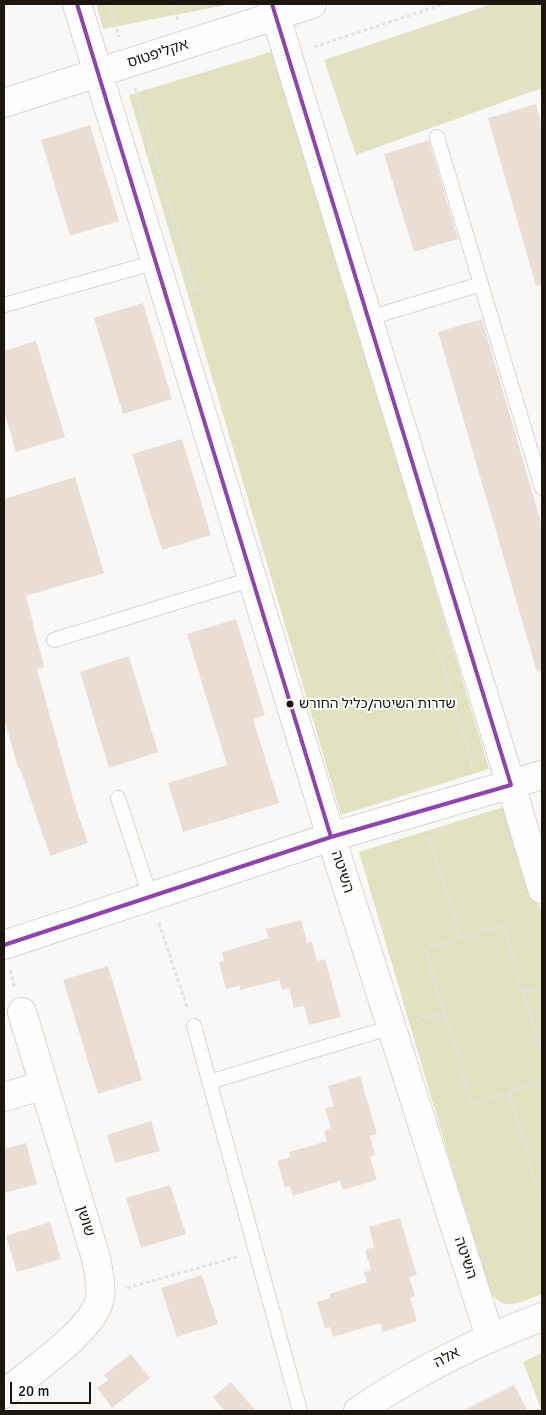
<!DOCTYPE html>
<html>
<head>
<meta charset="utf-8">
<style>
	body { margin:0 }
	#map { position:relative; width:546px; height:1415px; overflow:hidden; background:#faf8f6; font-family:Signika,sans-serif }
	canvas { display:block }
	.frame { position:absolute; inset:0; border:5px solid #1d160f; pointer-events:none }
	.scale { position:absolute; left:10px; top:1382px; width:81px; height:22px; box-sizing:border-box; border:2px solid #1d160f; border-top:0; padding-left:6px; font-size:15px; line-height:18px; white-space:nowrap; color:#1d160f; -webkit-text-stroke:4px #fff; paint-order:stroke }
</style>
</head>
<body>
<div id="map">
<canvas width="546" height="1415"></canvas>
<div class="frame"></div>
<div class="scale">20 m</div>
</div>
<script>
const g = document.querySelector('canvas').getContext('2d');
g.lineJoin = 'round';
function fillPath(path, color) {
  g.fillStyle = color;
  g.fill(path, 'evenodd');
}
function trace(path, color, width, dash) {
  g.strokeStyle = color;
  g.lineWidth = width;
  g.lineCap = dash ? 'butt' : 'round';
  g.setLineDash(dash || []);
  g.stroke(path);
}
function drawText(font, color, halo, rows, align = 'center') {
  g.font = font + ' Signika,"Noto Sans Hebrew",sans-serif';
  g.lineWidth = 4;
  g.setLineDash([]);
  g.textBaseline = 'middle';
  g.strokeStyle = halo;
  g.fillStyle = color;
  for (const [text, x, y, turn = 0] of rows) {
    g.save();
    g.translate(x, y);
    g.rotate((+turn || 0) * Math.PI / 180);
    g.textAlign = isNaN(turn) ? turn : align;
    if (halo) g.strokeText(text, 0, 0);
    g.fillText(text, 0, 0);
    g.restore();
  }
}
const green = new Path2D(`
	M 96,4 L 231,4 L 103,29 Z
	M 492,4 L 542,4 L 542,88 L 356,155 L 324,60 Z
	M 274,51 L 489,769 L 341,815 L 129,95 Z
	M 510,805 L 542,914 L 542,1294 C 513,1305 499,1315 485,1280 L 359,852 Z
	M 542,1353 L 542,1411 L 523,1362 Z`);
const building = new Path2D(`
	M 536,104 L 542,127 L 542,285 L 536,286 L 488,118 Z
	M 90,125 L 119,221 L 70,236 L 41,140 Z
	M 429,140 L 458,239 L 414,252 L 384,154 Z
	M 143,303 L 172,399 L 123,414 L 94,318 Z
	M 482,319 L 542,526 L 542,671 L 537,672 L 438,332 Z
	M 36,341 L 65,437 L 16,452 L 4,411 L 4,351 Z
	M 182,439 L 211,535 L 162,550 L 132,454 Z
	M 75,477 L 104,573 L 26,596 L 44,667 L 37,669 L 74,802 L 88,843 L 50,856 L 20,768 L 18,768 L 4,717 L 4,499 Z
	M 236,619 L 265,715 L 253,719 L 279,803 L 183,832 L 168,783 L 227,765 L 187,634 Z
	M 129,656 L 158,752 L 109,768 L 80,672 Z
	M 301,920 L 307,943 L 312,942 L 317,961 L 325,959 L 341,1017 L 309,1025 L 304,1006 L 294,1008 L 289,988 L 282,990 L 279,980 L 240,990 L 240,986 L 226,989 L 219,962 L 224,961 L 222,952 L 269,938 L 266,929 Z
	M 108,966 L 142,1080 L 98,1094 L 63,980 Z
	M 360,1076 L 377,1134 L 370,1136 L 375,1155 L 370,1157 L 377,1180 L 343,1190 L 340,1181 L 293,1196 L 290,1186 L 285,1188 L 277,1161 L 290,1157 L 289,1152 L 327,1141 L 324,1131 L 331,1128 L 325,1108 L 334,1106 L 328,1086 Z
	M 151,1121 L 160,1151 L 115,1163 L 107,1135 Z
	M 26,1143 L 37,1184 L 4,1193 L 4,1149 Z
	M 170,1185 L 186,1234 L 141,1248 L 126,1198 Z
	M 400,1218 L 417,1275 L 409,1277 L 415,1296 L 410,1298 L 417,1321 L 383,1332 L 380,1323 L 333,1337 L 330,1327 L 325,1329 L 317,1302 L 330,1298 L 329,1294 L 367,1282 L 364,1272 L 371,1270 L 365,1250 L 374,1247 L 369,1227 Z
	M 50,1222 L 61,1259 L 17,1272 L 6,1236 Z
	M 202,1275 L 218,1324 L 177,1337 L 161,1288 Z
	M 131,1354 L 150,1378 L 112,1408 L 97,1388 L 108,1380 L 104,1375 Z
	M 231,1382 L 256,1411 L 224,1411 L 213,1397 Z
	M 514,1385 L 528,1411 L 462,1411 Z`);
const path = new Path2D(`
	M 109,4 L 119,37
	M 173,4 L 178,20
	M 314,47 L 444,4
	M 135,88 L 196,293
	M 438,648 L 473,767
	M 429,836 L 460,938
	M 159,923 L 187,1007
	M 10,970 L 15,988
	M 524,992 L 542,989
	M 416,1020 L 444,1012
	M 542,1054 L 503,925 L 425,949 L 472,1104 L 542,1082
	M 509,1092 L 542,1205
	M 127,1288 L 237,1257`);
const lane = new Path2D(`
	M 437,137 L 542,488
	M 4,305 L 156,262
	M 369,318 L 481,284
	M 54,640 L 252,579
	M 118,798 L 150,896
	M 194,1026 L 300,1411
	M 209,1082 L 392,1027`);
const street = new Path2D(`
	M 4,103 L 312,4
	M 511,785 L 542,889
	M 331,837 L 490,1337
	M 4,1097 L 44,1085
	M 4,1394 C 29,1373 97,1328 100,1297 C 102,1284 98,1270 96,1258 L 22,1012
	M 358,1411 C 416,1372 477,1341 542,1317`);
const secondary = new Path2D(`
	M 77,4 L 331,837
	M 272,4 L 511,785
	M 4,945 L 331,837 L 542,775`);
const bus1 = new Path2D(`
	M 77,4 L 331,837
	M 4,945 L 331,837 L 511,785 L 272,4`);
const markers = [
	[290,704,4.5,"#1d160f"]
];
const busNames = [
	["שדרות השיטה/כליל החורש",299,704]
];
const streetNames = [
	["אקליפטוס",158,54,-18],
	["השיטה",342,872,72],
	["שושן",85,1221,73],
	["השיטה",465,1258,72],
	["אלה",447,1358,-28]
];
fillPath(green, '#e0e2c0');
fillPath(building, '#eaded4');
trace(lane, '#d9d4d0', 16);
trace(street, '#d9d4d0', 30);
trace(secondary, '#d9d4d0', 30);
trace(path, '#e4e3e2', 3, [4, 2.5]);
trace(lane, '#fefefe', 14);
trace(street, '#fefefe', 28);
trace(secondary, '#fefefe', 28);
trace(bus1, '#8e44ad', 4);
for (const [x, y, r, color] of markers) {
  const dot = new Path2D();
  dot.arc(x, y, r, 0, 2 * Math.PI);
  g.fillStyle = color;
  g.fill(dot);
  trace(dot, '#fff', 2);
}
drawText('14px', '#1d160f', '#fff', busNames, 'left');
drawText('15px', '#1d160f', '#fff', streetNames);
</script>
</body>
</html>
